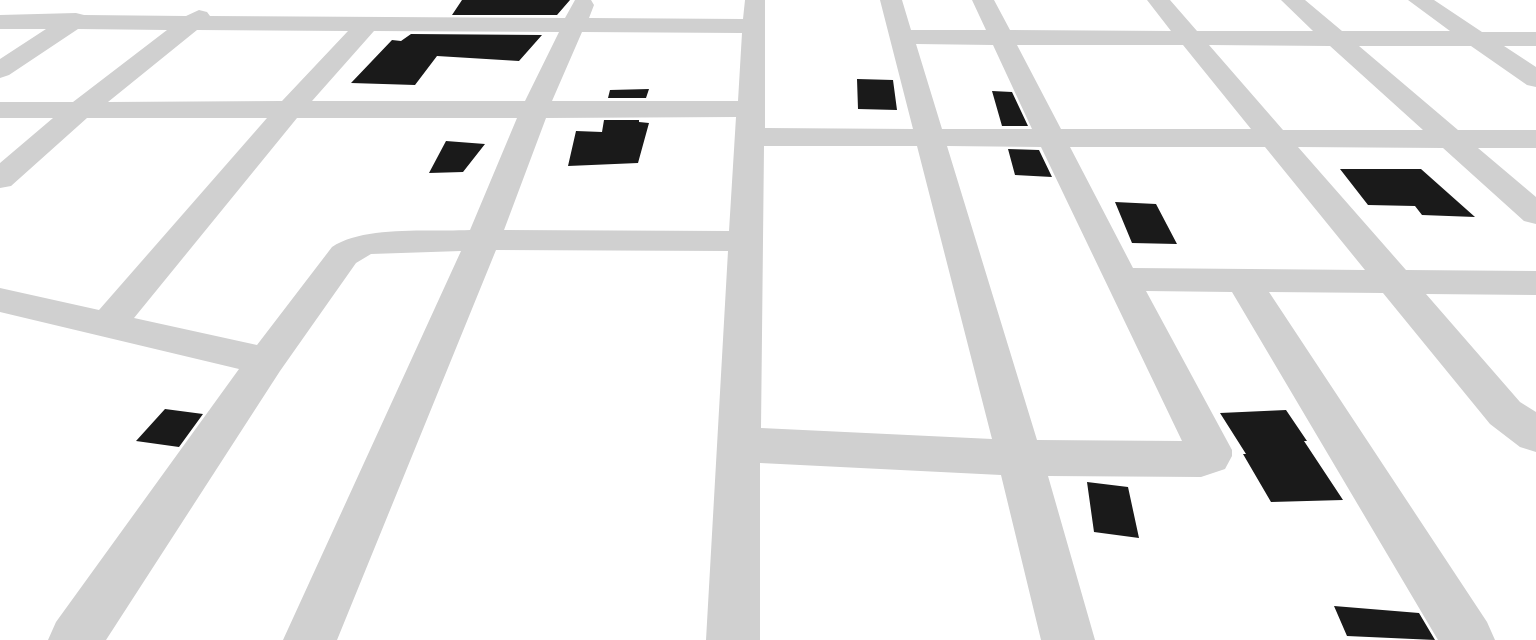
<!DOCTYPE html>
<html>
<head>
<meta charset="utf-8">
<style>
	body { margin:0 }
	canvas { display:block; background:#fff }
</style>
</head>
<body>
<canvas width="1536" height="640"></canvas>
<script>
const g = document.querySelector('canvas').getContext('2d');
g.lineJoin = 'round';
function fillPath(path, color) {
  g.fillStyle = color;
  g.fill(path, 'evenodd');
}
const building = new Path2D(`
	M 462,0 L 570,0 L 557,15 L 452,15 Z
	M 411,34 L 542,35 L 519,61 L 437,56 L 415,85 L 351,83 L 392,40 L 401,41 Z
	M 857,79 L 893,80 L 897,110 L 858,109 Z
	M 649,89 L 646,98 L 608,98 L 610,90 Z
	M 992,91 L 1012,92 L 1028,126 L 1002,126 Z
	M 604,120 L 639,120 L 639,122 L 649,123 L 638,163 L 568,166 L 576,131 L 602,132 Z
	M 446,141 L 485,144 L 463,172 L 429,173 Z
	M 1008,149 L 1039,150 L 1052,177 L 1015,175 Z
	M 1340,169 L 1421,169 L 1475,217 L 1422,215 L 1415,206 L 1368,205 Z
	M 1115,202 L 1156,204 L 1177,244 L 1132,243 Z
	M 165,409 L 203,414 L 179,447 L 136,441 Z
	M 1286,410 L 1307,441 L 1304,441 L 1343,500 L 1271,502 L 1243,454 L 1246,454 L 1220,413 Z
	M 1087,482 L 1128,487 L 1139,538 L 1094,532 Z
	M 1334,606 L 1419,613 L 1435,640 L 1347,636 Z`);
const minor = new Path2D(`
	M 575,0 L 591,0 L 594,5 L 589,18 L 743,19 L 745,0 L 765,0 L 765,128 L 913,129 L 880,0 L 902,0 L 911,30 L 986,30 L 972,0 L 994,0 L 1010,30 L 1171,31 L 1147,0 L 1170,0 L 1197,31 L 1313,31 L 1281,0 L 1305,0 L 1342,31 L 1450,31 L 1408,0 L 1434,0 L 1482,32 L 1536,32 L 1536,46 L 1504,46 L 1536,67 L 1536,87 L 1527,85 L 1471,46 L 1359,46 L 1458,130 L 1536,130 L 1536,148 L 1478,148 L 1536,197 L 1536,224 L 1524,221 L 1443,148 L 1298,147 L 1406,270 L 1536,271 L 1536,295 L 1426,294 L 1520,402 L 1536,412 L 1536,452 L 1520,447 L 1490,424 L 1383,293 L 1269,292 L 1487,622 L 1495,640 L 1438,640 L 1232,292 L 1146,291 L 1232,450 L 1232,456 L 1225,469 L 1201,477 L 1048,476 L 1095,640 L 1041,640 L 1001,475 L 760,463 L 760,640 L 706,640 L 728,251 L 496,250 L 337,640 L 283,640 L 461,251 L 371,254 L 356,263 L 280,371 L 106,640 L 48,640 L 56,622 L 239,369 L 0,312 L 0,288 L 99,310 L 267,118 L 87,118 L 11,186 L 0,188 L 0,163 L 53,118 L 0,118 L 0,102 L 73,102 L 167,30 L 78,29 L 9,75 L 0,78 L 0,59 L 46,29 L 0,29 L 0,15 L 76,13 L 84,15 L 186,16 L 199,10 L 207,12 L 210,16 L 565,18 ZM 197,30 L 348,31 L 282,101 L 108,102 ZM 374,31 L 559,32 L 525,101 L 312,101 ZM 582,32 L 742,33 L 738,101 L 552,101 ZM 916,44 L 993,45 L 1032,129 L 942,129 ZM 1017,45 L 1183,45 L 1251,129 L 1061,129 ZM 1209,45 L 1330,46 L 1423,130 L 1283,130 ZM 736,117 L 729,231 L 504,230 L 546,118 ZM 297,118 L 517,118 L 470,230 C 430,232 364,225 332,247 L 257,345 L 134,318 ZM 764,146 L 917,146 L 992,439 L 761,428 ZM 947,146 L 1041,147 L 1182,441 L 1037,440 ZM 1070,147 L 1265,147 L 1365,270 L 1133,268 Z`);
fillPath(building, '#1a1a1a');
fillPath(minor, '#d0d0d0');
</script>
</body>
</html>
